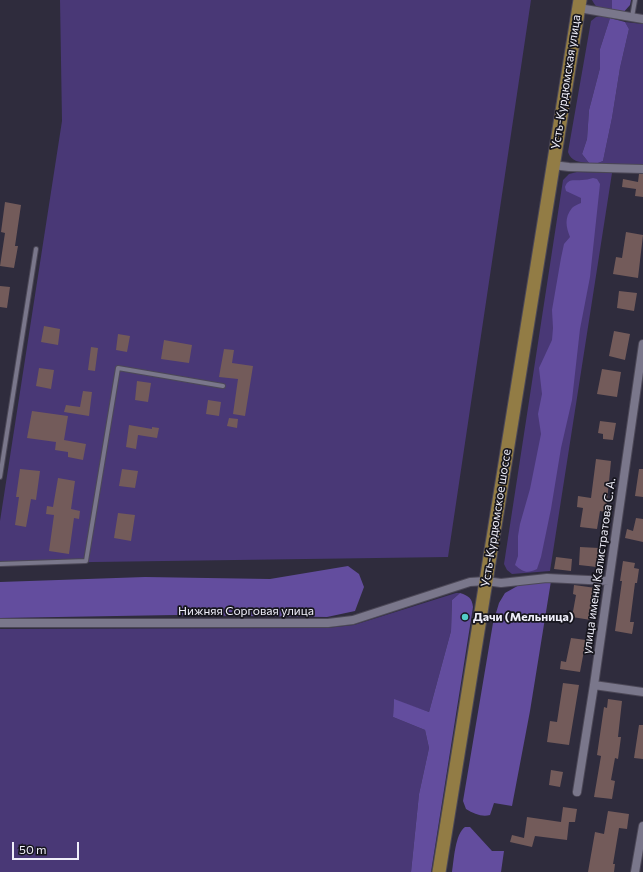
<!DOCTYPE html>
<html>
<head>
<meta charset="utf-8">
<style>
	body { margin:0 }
	#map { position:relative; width:643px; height:872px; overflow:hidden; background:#2f2c3d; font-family:Commissioner,sans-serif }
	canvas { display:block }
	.scale { position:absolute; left:12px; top:842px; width:67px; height:18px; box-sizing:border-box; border:2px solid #efeef9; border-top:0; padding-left:5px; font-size:12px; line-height:14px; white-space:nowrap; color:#efeef9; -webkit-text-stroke:3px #17161e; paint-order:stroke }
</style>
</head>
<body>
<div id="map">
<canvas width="643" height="872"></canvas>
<div class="scale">50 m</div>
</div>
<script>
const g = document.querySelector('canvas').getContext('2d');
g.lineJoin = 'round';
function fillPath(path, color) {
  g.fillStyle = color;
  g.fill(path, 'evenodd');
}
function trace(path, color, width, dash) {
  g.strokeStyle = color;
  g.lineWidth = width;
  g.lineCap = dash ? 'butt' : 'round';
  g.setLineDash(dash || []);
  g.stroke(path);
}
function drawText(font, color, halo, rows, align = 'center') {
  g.font = font + ' Commissioner,sans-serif';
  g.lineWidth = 3.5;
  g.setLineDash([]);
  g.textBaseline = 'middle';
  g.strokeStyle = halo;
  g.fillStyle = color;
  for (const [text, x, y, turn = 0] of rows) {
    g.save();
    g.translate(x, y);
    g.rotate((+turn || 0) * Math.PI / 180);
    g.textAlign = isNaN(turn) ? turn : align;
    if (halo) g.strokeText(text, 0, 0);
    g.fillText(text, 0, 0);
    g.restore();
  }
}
const green = new Path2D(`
	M 60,0 L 531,0 L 448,557 L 94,562 L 0,564 L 0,521 L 62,121 Z
	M 592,0 L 612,0 L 612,12 C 602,11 597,10 592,0 Z
	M 601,16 L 610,18 L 600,49 L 600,68 L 589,110 L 587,139 L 582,154 L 589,163 C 580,162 571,162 568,152 L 591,21 L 596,17 Z
	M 625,22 L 643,24 L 643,165 L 598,163 L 603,161 L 612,118 L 620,68 L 629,29 Z
	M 577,172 L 612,173 L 550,571 L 512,574 L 507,570 L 504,564 L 563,180 L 569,174 Z
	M 456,593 L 460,593 L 452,600 L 451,631 L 429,712 L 394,700 L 393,717 L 425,730 L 429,748 L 419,794 L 411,872 L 0,872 L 0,629 L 327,628 L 354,625 Z`);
const forest = new Path2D(`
	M 612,0 L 631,0 L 630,5 L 622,14 L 612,12 Z
	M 610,18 L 625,22 L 629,29 L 620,68 L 612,118 L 603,161 L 598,163 L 589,163 L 582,154 L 587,139 L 589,110 L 600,68 L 600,49 Z
	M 593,178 L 597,179 L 600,184 L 590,277 L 580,329 L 572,400 L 561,448 L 551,509 L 541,557 L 537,569 C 527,574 523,572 515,565 L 518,556 L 518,536 L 520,524 L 530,489 L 541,434 L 538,414 L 542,394 L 539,368 L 552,340 L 553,328 L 552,310 L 561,258 L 564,244 L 570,237 C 566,227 564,218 572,208 C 574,206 578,204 581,203 L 581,198 L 566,191 L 565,187 C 568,178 574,181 582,180 C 586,180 589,179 593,178 Z
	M 348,566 L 359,574 L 364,587 L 355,611 L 327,617 L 175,615 L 0,618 L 0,582 L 145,577 L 270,579 Z
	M 551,581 L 530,711 L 512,806 L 494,803 L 490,815 C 482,817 474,814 466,809 L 463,801 L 493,623 L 499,603 L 505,593 L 521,584 Z
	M 460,593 C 469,596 472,598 473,607 L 431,872 L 411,872 L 419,794 L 429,748 L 425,730 L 393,717 L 394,699 L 429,712 L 451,631 L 452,600 Z
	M 465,827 L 470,827 L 492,851 L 504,851 L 501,872 L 452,872 C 454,860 455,834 465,827 Z`);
const building = new Path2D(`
	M 639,174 L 643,174 L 643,197 L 635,196 L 636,189 L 622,187 L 623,179 L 638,182 Z
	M 5,202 L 21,205 L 15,246 L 18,246 L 14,268 L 0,266 L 5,233 L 1,232 Z
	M 626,232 L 643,235 L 638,278 L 613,274 L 616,257 L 622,258 Z
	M 0,286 L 10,287 L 7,308 L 0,307 Z
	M 619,291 L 637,293 L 634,311 L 617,308 Z
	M 44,326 L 60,329 L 58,345 L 41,342 Z
	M 614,331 L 630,334 L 625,360 L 609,356 Z
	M 118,334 L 130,336 L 127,352 L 116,350 Z
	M 164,340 L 192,345 L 189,363 L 161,359 Z
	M 91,347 L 98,348 L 95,371 L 88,370 Z
	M 224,349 L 234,350 L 232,363 L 253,366 L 245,416 L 233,414 L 238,379 L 219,377 Z
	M 39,368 L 54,370 L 51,389 L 36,386 Z
	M 602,369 L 621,372 L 617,397 L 597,394 Z
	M 137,381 L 151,383 L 148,402 L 135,400 Z
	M 83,391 L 92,392 L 89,416 L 64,412 L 66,405 L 80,407 Z
	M 208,400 L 221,402 L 219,416 L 206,414 Z
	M 32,411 L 68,416 L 64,440 L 86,444 L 83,460 L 68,457 L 68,452 L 55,450 L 56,442 L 27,438 Z
	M 229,418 L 238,419 L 237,428 L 227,426 Z
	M 600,421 L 616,423 L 613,440 L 603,439 L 603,434 L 598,433 Z
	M 129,425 L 152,429 L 152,427 L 159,428 L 157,438 L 138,435 L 136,449 L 126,447 Z
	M 596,459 L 611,461 L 606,512 L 600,511 L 597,529 L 580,527 L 583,508 L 577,507 L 578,496 L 591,498 Z
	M 20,469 L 40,471 L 36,500 L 31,499 L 26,527 L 15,525 L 19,497 L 16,497 Z
	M 122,469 L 138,471 L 135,488 L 119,486 Z
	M 639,469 L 643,469 L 643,497 L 635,496 Z
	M 58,478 L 75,481 L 71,509 L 80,511 L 79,519 L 74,518 L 69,554 L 49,551 L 54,515 L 46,514 L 47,506 L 53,507 Z
	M 118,513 L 135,515 L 131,541 L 114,538 Z
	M 636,518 L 643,519 L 643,542 L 625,538 L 627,529 L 633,531 Z
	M 580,547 L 599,548 L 597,567 L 579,565 Z
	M 556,557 L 572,559 L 571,571 L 554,569 Z
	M 623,561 L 635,563 L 634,568 L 639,569 L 637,583 L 635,583 L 630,622 L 634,622 L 632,634 L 615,631 L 622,581 L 620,581 Z
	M 574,585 L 596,588 L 591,620 L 572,617 L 576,595 L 573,594 Z
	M 571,638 L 586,640 L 580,672 L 560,669 L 561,661 L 566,662 Z
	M 563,683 L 579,685 L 569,745 L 547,742 L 550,721 L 557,722 Z
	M 608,699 L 622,701 L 618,737 L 621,737 L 618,759 L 615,758 L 611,780 L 615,781 L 612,799 L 594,797 L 601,756 L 597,755 L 604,707 L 607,708 Z
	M 639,725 L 643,725 L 643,759 L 634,758 Z
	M 551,770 L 563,772 L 560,787 L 549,785 Z
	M 563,807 L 577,809 L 575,822 L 569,822 L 567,840 L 535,836 L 532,847 L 510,842 L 512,835 L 524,838 L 527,817 L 561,822 Z
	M 608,811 L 629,814 L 627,829 L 619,828 L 613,864 L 615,864 L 614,872 L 588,872 L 595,832 L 604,834 Z`);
const lane = new Path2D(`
	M 632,17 L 635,0
	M 0,477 L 36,249
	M 0,564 L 86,561 L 118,368 L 223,386`);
const street = new Path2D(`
	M 579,8 L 643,19
	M 553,165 L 569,167 L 643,169
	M 0,623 L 328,623 L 353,620 L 470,582 L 486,581 L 501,583 L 547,578 L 609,581
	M 594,685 L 643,692
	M 577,792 L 594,685 L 643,344
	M 635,872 L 643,826`);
const primary = new Path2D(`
	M 439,872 L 580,0`);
const markers = [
	[465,617,4,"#53cdc9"]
];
const streetNames = [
	["Усть-Курдюмская улица",566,82,-81],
	["Усть-Курдюмское шоссе",496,518,-81],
	["улица имени Калистратова С. А.",599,566,-82],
	["Нижняя Сорговая улица",246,611]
];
const poiNames = [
	["Дачи (Мельница)",473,617]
];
fillPath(green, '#493876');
fillPath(forest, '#634d9e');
fillPath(building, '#735b5a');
trace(lane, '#4c4857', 6);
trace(street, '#4c4857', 10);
trace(primary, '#4c4857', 15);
trace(lane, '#7a778b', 4);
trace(street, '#7a778b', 8);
trace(primary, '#927c45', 13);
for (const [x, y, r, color] of markers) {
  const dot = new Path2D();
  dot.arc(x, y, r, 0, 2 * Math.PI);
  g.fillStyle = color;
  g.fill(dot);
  trace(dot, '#17161e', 1.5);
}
drawText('12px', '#efeef9', '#17161e', streetNames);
drawText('bold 12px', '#efeef9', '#17161e', poiNames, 'left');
</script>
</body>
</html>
